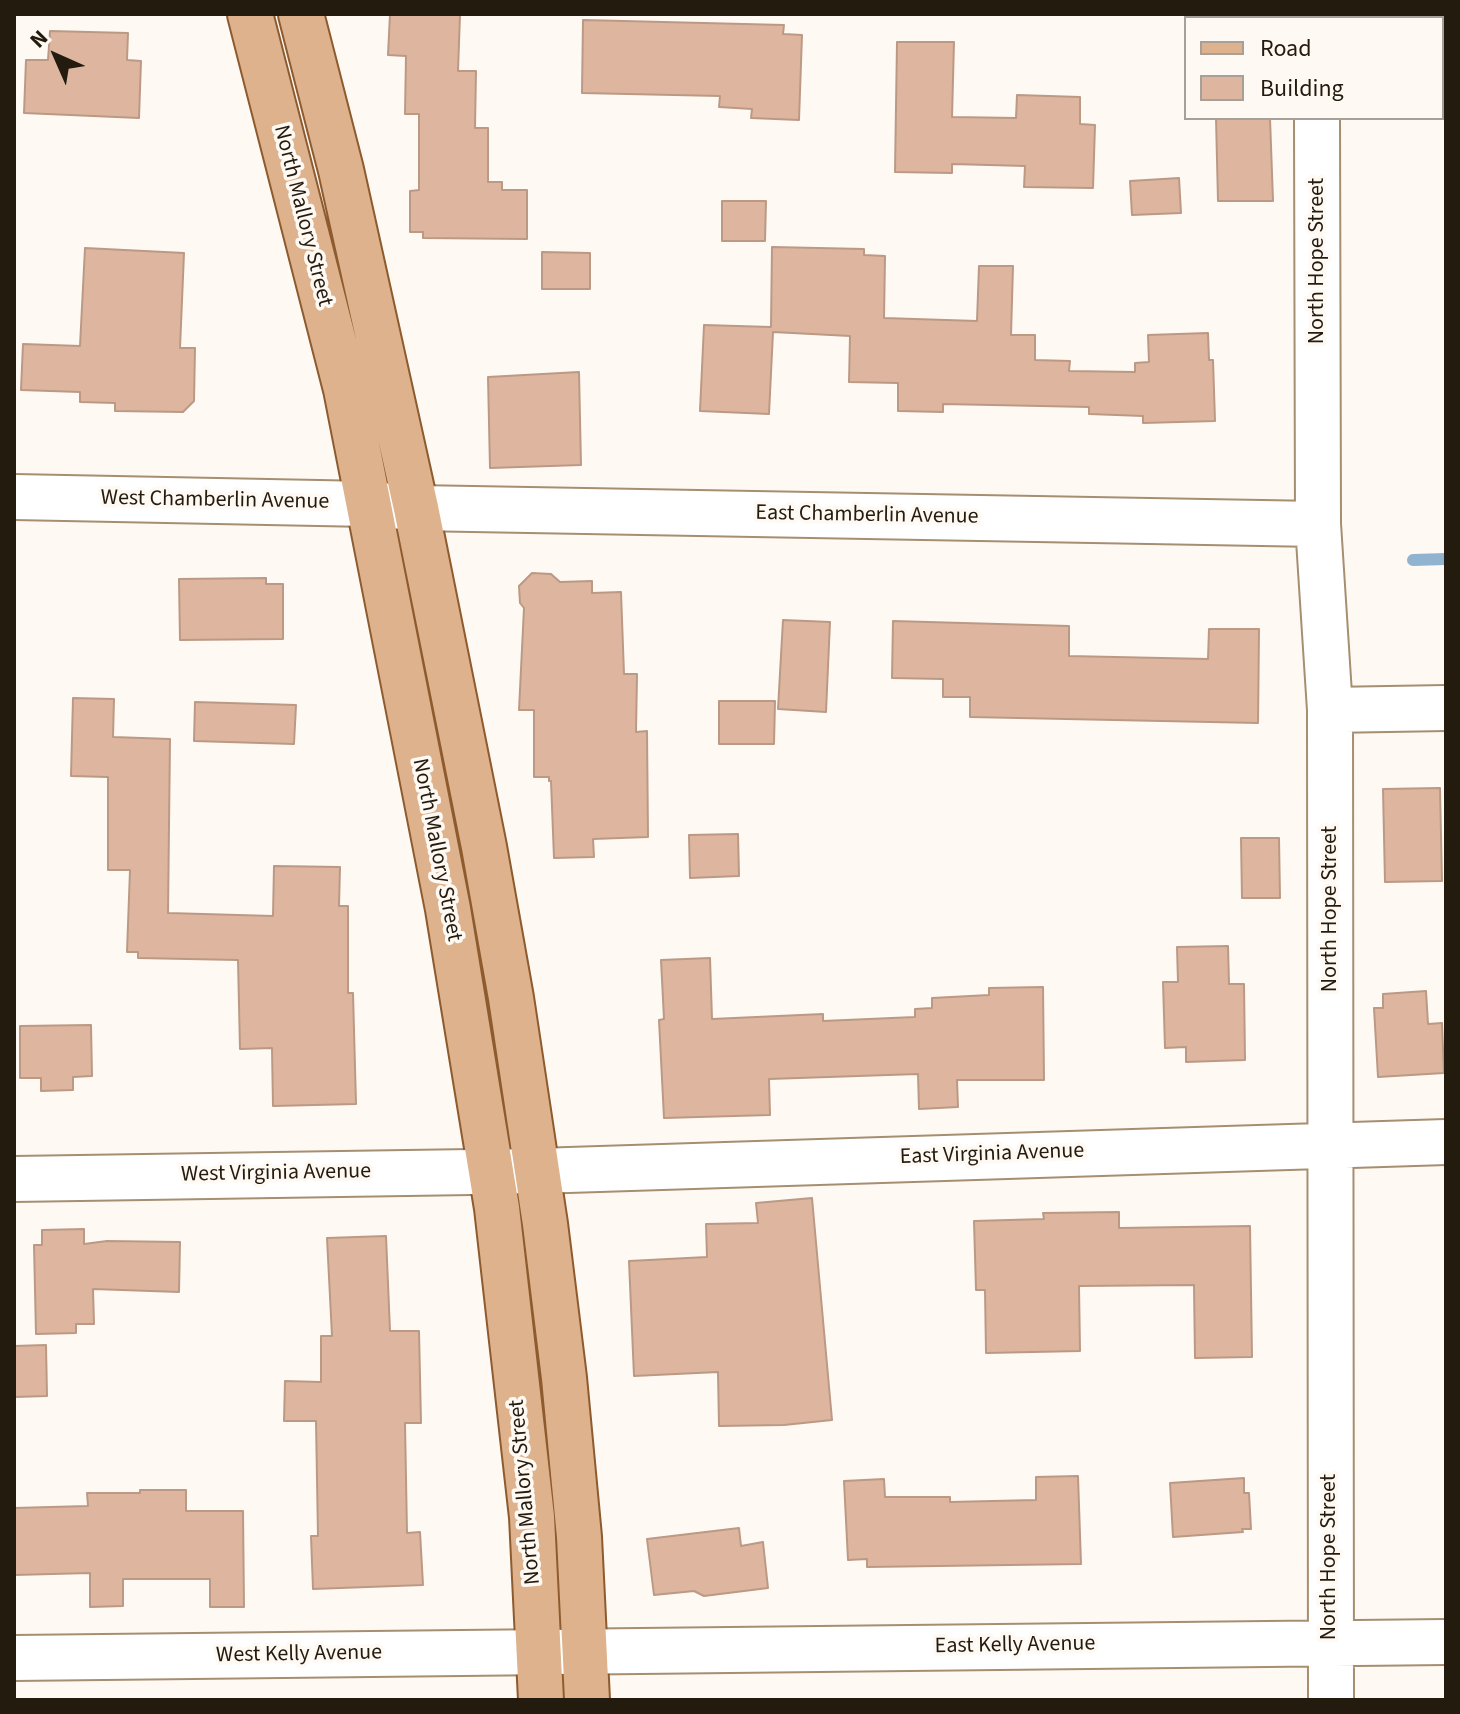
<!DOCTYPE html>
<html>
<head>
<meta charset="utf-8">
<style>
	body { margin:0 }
	#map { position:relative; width:1460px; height:1714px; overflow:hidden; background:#fff9f3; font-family:"Source Sans 3",sans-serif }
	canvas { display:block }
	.frame { position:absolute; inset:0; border:16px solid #241b0f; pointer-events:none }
	.legend { position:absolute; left:1184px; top:16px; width:260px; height:104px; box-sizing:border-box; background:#fff9f3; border:2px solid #a7a098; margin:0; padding:10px 14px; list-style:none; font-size:24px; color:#241b0f }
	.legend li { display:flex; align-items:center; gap:16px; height:40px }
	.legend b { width:40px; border:2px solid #a7a098 }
	.north { position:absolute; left:16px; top:16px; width:80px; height:80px; -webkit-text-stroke:6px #fff9f3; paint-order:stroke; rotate:315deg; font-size:22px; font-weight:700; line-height:32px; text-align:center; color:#241b0f }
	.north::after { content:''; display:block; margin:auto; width:28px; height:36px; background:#241b0f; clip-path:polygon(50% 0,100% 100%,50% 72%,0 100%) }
</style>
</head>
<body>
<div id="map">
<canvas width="1460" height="1714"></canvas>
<div class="frame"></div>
<ul class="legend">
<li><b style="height:10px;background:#ddb28c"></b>Road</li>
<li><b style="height:22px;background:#deb69f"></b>Building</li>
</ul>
<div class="north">N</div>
</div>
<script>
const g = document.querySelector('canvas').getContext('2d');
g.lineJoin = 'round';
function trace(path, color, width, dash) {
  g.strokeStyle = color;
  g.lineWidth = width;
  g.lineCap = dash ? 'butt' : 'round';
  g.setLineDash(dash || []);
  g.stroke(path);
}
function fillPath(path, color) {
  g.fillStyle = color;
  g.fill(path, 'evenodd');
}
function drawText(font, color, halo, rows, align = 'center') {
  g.font = font + ' "Source Sans 3",sans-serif';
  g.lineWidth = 7;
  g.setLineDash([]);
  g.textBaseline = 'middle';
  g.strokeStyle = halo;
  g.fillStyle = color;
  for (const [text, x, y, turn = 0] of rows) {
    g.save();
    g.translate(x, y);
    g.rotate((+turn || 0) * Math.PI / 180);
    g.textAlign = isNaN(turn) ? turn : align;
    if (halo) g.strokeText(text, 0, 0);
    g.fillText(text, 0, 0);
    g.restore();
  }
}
const stream = new Path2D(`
	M 1413,560 L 1446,559`);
const building = new Path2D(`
	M 390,14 L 460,15 L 458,71 L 476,71 L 475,128 L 488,128 L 488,182 L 502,182 L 502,190 L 527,190 L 527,239 L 423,238 L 423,232 L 410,232 L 410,191 L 419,190 L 419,114 L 405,114 L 406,56 L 388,55 Z
	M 583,20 L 784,25 L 783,34 L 802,35 L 799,120 L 751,118 L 752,109 L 719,107 L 720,96 L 582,93 Z
	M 50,31 L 128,33 L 127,60 L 141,61 L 139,118 L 24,113 L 26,60 L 48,60 Z
	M 897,42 L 954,42 L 952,117 L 1016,118 L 1017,95 L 1080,97 L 1080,124 L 1095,125 L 1093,188 L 1024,187 L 1025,166 L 952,164 L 952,173 L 895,172 Z
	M 1216,118 L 1270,118 L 1273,201 L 1218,201 Z
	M 1179,178 L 1181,213 L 1132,215 L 1130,181 Z
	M 722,201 L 766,201 L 765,241 L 722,241 Z
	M 772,247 L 864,249 L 864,255 L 885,256 L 884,318 L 977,321 L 979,266 L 1013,266 L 1011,335 L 1035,335 L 1035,360 L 1070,361 L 1069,371 L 1135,372 L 1135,363 L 1149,362 L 1148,335 L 1208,333 L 1209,360 L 1213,360 L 1215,421 L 1143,423 L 1143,416 L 1089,414 L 1089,407 L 943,404 L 943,412 L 898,411 L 898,383 L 849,382 L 850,336 L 773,332 L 769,414 L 700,411 L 704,325 L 771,327 Z
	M 85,248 L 184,253 L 180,348 L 195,348 L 194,401 L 183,412 L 115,411 L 115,403 L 80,402 L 80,392 L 21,390 L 23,344 L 80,346 Z
	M 542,252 L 590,253 L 590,289 L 542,289 Z
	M 579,372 L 581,465 L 490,468 L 488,377 Z
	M 532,573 L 551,574 L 560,582 L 592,581 L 592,593 L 621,592 L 624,674 L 637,674 L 636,732 L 647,731 L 648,837 L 593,839 L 594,857 L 554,858 L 551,781 L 549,781 L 549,777 L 534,777 L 534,710 L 519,710 L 524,608 L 520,603 L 519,586 Z
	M 266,578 L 266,584 L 283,584 L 283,639 L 180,640 L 179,579 Z
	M 783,620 L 830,622 L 826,712 L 778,709 Z
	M 893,621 L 1069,626 L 1069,656 L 1208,659 L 1209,629 L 1259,629 L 1258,723 L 970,717 L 970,697 L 943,697 L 943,679 L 892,678 Z
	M 73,698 L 114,699 L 113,737 L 170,739 L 168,913 L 273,916 L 274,866 L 340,867 L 339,906 L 348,906 L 348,993 L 353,993 L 356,1104 L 273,1106 L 272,1048 L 240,1049 L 238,960 L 138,958 L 138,952 L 127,952 L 130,870 L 108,870 L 108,777 L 71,776 Z
	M 719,701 L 775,701 L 774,744 L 719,744 Z
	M 195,702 L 296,705 L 294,744 L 194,741 Z
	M 1440,788 L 1442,881 L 1385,882 L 1383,789 Z
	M 738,834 L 739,876 L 690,878 L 689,835 Z
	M 1241,838 L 1279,838 L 1280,898 L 1242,898 Z
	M 1228,946 L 1229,984 L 1244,984 L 1245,1060 L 1186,1062 L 1186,1047 L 1165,1048 L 1163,982 L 1178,982 L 1177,947 Z
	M 710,958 L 712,1019 L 823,1014 L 823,1021 L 915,1017 L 915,1009 L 932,1008 L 932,998 L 989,995 L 989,988 L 1043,987 L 1044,1080 L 957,1080 L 958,1107 L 919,1109 L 918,1074 L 769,1079 L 770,1115 L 664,1118 L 659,1020 L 664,1019 L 661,960 Z
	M 1426,991 L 1428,1024 L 1442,1023 L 1444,1073 L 1378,1077 L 1374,1008 L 1383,1008 L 1383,994 Z
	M 91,1025 L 92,1076 L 73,1077 L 73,1090 L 41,1091 L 41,1078 L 20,1078 L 20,1026 Z
	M 812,1198 L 832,1420 L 784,1425 L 719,1426 L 718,1372 L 634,1376 L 629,1261 L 707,1257 L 706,1224 L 758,1223 L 756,1203 Z
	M 1119,1212 L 1119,1228 L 1250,1226 L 1252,1357 L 1195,1358 L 1194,1285 L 1079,1286 L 1080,1351 L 986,1353 L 985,1290 L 976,1290 L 974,1221 L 1044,1219 L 1043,1213 Z
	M 84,1229 L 84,1244 L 107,1241 L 180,1242 L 179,1292 L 93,1289 L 94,1324 L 76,1324 L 76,1333 L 36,1334 L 34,1245 L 42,1245 L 42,1230 Z
	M 386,1236 L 390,1331 L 419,1331 L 421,1423 L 405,1423 L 407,1533 L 420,1532 L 423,1585 L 313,1589 L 311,1536 L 318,1536 L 316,1421 L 284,1421 L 285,1381 L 321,1382 L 321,1336 L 332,1336 L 327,1238 Z
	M 46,1345 L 47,1396 L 14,1397 L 14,1346 Z
	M 1078,1476 L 1081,1564 L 867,1567 L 867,1559 L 848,1560 L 844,1481 L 884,1479 L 885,1497 L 950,1497 L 950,1502 L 1036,1500 L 1036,1477 Z
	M 1244,1478 L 1244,1493 L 1249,1493 L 1251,1529 L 1242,1529 L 1243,1532 L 1173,1537 L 1170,1483 Z
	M 140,1490 L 186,1490 L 186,1511 L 243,1511 L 244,1607 L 210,1607 L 210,1579 L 123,1579 L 123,1606 L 90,1607 L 90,1573 L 14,1575 L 14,1508 L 88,1506 L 87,1493 L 140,1493 Z
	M 739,1528 L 741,1546 L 763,1542 L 768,1588 L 704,1596 L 694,1591 L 654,1595 L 647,1539 Z`);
const minor = new Path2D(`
	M 1317,14 L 1317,18
	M 1317,118 L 1318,524 L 1330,710 L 1331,1700
	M 14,497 L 369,504 L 416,508 L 1318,524
	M 1330,710 L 1446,708
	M 14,1179 L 537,1171 L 1446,1142
	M 14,1658 L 1446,1642`);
const major = new Path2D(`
	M 250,14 L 346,389 L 448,909 L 497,1208 L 532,1517 L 541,1700
	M 301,14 L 341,170 L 416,508 L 484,847 L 511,998 L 545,1224 L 564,1378 L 579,1537 L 587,1700`);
const streetNames = [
	["North Mallory Street",302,216,76],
	["North Hope Street",1318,261,-90],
	["West Chamberlin Avenue",215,501,1],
	["East Chamberlin Avenue",867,516,1],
	["North Mallory Street",436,850,79],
	["North Hope Street",1331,909,-90],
	["East Virginia Avenue",992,1155,-2],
	["West Virginia Avenue",276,1174,-1],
	["North Mallory Street",526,1492,-95],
	["North Hope Street",1330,1557,-90],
	["East Kelly Avenue",1015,1646,-1],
	["West Kelly Avenue",299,1655,-1]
];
trace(stream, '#90b3d0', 12);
fillPath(building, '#deb69f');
trace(building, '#bb9985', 2);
trace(minor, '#a68e71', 48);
trace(major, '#8e5b2f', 48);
trace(minor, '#fff', 44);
trace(major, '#ddb28c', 44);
drawText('22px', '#241b0f', '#fff9f3', streetNames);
</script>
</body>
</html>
